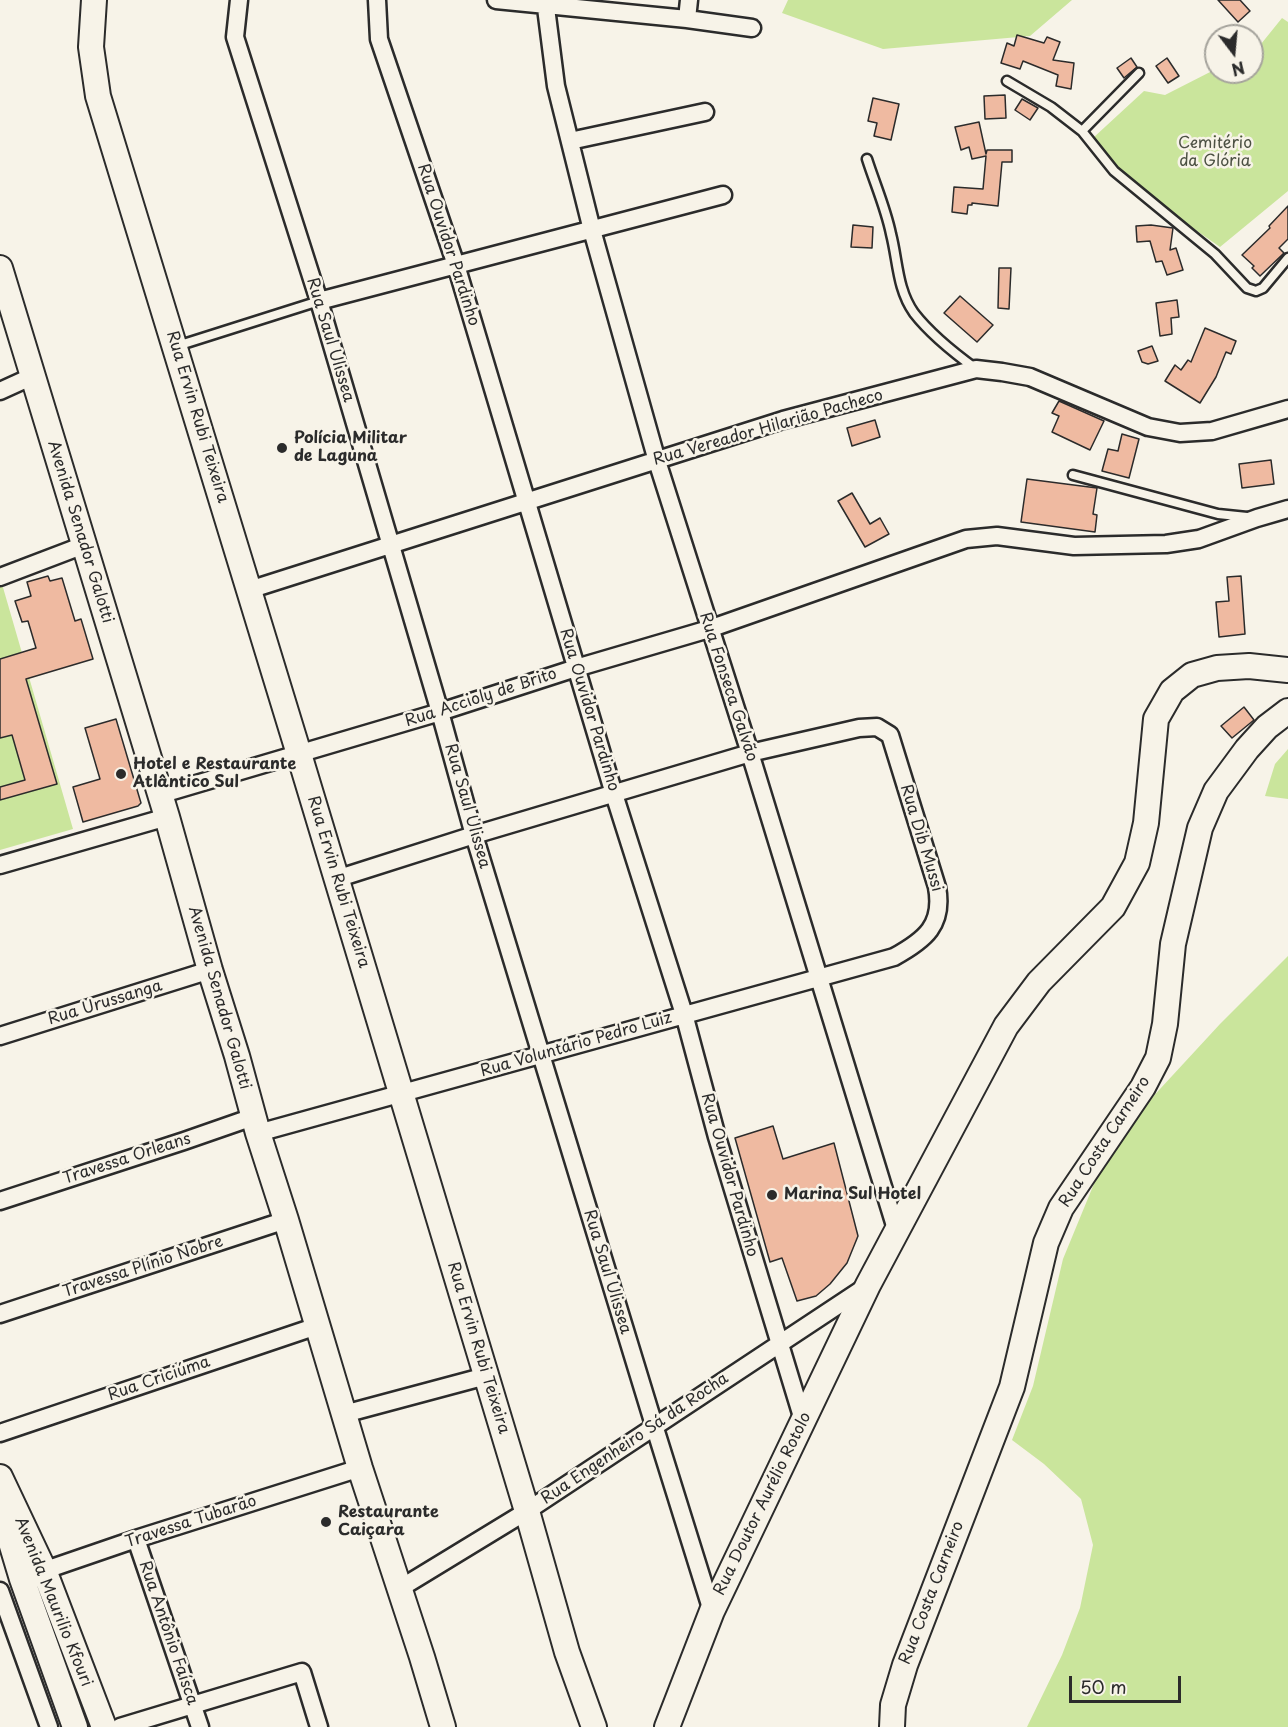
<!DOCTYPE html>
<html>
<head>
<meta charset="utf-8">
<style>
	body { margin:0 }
	#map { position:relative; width:1288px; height:1727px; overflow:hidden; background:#f7f3e8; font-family:"Playpen Sans",sans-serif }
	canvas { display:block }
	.north { position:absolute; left:1204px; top:24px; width:60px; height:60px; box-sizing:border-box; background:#f7f3e8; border:2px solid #a5a39c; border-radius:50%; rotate:164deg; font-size:16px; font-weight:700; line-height:24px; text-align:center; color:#2b2b2b }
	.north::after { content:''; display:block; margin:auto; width:21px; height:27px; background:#2b2b2b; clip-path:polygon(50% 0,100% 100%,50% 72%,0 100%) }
	.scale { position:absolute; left:1069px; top:1676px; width:112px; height:27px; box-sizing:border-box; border:3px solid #2b2b2b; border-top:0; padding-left:8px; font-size:18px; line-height:21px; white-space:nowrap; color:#2b2b2b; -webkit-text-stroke:4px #f7f3e8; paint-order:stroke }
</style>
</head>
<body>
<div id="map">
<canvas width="1288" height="1727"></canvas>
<div class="north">N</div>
<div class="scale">50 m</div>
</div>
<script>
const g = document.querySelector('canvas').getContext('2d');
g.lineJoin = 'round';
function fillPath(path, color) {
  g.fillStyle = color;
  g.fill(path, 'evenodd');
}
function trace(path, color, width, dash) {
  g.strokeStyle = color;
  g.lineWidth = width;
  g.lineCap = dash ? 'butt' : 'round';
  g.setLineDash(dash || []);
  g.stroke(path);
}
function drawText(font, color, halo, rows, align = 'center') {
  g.font = font + ' "Playpen Sans",sans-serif';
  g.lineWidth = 5;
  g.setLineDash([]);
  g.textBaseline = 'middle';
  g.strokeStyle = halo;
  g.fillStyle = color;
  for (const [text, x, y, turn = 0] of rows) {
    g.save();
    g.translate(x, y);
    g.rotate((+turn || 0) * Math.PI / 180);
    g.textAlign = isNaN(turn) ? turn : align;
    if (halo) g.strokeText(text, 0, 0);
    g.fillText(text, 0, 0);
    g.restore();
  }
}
const green = new Path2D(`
	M 788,0 L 1072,0 L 1030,36 L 883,49 L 782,13 Z
	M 1282,18 L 1288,22 L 1288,191 L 1220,247 L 1167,210 L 1113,163 L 1093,138 L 1144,91 L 1165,95 L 1216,69 L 1216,72 L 1252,72 L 1252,51 L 1257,49 Z
	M 2,584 L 73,829 L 0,850 L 0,585 Z
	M 1288,749 L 1288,799 L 1265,796 L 1275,764 Z
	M 1288,956 L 1288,1727 L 1027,1727 L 1062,1655 L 1080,1608 L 1093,1545 L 1081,1499 L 1044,1464 L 1012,1440 L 1033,1386 L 1063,1259 L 1098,1174 L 1136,1115 L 1220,1024 Z`);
const building = new Path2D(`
	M 1218,0 L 1240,0 L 1250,11 L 1238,22 Z
	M 1017,35 L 1044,43 L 1047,37 L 1060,42 L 1053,60 L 1074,63 L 1071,89 L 1056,86 L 1058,75 L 1023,61 L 1020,69 L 1001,63 L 1007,43 L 1014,46 Z
	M 1131,58 L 1137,67 L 1124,78 L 1117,68 Z
	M 1167,58 L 1179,76 L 1168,83 L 1156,66 Z
	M 1005,95 L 1006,118 L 985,119 L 984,96 Z
	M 873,98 L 899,104 L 891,140 L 874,136 L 877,123 L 868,121 Z
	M 1022,99 L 1038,108 L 1030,120 L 1015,110 Z
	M 979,122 L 986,154 L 987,150 L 1012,150 L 1012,162 L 1002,162 L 998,206 L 972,203 L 972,205 L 968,205 L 967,214 L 952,212 L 954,187 L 983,189 L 986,156 L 972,159 L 969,147 L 961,150 L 955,127 Z
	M 1288,206 L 1288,239 L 1279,248 L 1284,253 L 1260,276 L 1252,268 L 1254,266 L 1242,255 L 1270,228 L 1269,226 Z
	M 853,225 L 873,227 L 872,248 L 851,247 Z
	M 1151,225 L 1173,228 L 1170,250 L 1176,248 L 1183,270 L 1167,275 L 1162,261 L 1156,262 L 1150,241 L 1137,242 L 1136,226 Z
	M 999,268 L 1011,268 L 1009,309 L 998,308 Z
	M 960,296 L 993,325 L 977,342 L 944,313 Z
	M 1177,300 L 1179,317 L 1171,318 L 1172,334 L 1160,336 L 1156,303 Z
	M 1205,328 L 1236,341 L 1231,354 L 1226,352 L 1216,377 L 1200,403 L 1165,381 L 1175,365 L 1181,370 L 1188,360 L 1191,362 Z
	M 1152,346 L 1158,361 L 1148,364 L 1142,362 L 1138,351 Z
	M 1059,401 L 1104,421 L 1090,450 L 1052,432 L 1059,416 L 1052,413 Z
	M 875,420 L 880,437 L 852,446 L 847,428 Z
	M 1122,434 L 1139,439 L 1129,478 L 1102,471 L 1108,449 L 1118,451 Z
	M 1271,460 L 1274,484 L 1242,488 L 1239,464 Z
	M 1027,479 L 1097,488 L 1093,514 L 1097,515 L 1095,532 L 1021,522 Z
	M 852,493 L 870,524 L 880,518 L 889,534 L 865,547 L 838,501 Z
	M 48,576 L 50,581 L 62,578 L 75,621 L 81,619 L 93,659 L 26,679 L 57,784 L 0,800 L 0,787 L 25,780 L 12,735 L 0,738 L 0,659 L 36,648 L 28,621 L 22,622 L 15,601 L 31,596 L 27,582 Z
	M 1241,576 L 1245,634 L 1219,637 L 1216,602 L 1229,601 L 1227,577 Z
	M 1244,707 L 1254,720 L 1232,738 L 1221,726 Z
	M 116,719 L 141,803 L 138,806 L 83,822 L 73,787 L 100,779 L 85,728 Z
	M 773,1126 L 783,1159 L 834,1143 L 858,1236 L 847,1263 L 830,1284 L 816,1296 L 797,1301 L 782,1258 L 770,1262 L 735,1138 Z`);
const lane = new Path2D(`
	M 1007,81 L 1051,107 L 1082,131 L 1114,171 L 1215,254 L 1247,288 L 1256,291 L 1263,288 L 1288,258
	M 1082,131 L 1139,73
	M 867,159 C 875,184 886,209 891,234 C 898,261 897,289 914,313 C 931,335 954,353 976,369
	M 177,346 L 319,301
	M 1073,475 L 1218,514 L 1247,517`);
const street = new Path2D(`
	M 239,0 L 235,37 L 319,301 L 440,712 L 474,835 L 654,1425 L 712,1611
	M 377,0 L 379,39 L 456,265 L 614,794 L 684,1014 L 717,1137 L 803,1420
	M 496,0 L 687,19 L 752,28
	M 545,0 L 556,86 L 592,230 L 657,461 L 750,753 L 896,1229
	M 687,19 L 689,0
	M 570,141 L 705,112
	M 319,301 L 723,195
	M 0,391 L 33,376
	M 0,577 L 84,545
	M 249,590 L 783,420 L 976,369 L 1002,372 L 1030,377 L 1148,427 L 1180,433 L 1212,431 L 1288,409
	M 159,795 L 440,712 L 576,668 L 709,629 L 966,539 L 997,536 L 1074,546 L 1166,544 L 1199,539 L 1257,518 L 1288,509
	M 0,865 L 167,817
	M 0,1036 L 210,970
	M 258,1133 L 894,957 C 925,940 944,925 937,887 L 890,735 L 877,727 L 859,728 L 750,753 L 474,835 L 336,879
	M 0,1201 L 184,1141 L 253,1117
	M 0,1314 L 286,1220
	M 344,1414 L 486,1376
	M 0,1433 L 317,1326
	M 136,1539 L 200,1727
	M 34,1574 L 136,1539 L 360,1468
	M 399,1589 L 527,1511 L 867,1286
	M 0,1591 L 49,1727
	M 120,1727 L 302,1672 L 319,1727`);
const secondary = new Path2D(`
	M 94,0 L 91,47 L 98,96 L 299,754 L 527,1511 L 567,1652 L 594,1727
	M 0,268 L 167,817 L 210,970 L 237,1056 L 258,1133 L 286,1220 L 360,1468 L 422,1657 L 443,1727
	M 0,1477 L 44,1570 L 104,1727
	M 1,1509 L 22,1579 L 75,1727
	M 667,1727 L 712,1611 L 868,1285 L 1006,1026 L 1039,982 L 1113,907 L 1137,863 L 1146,823 L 1156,719 L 1172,691 L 1192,675 L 1217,668 L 1249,666 L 1288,670
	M 892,1727 L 893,1705 L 905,1665 L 1012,1387 L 1046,1243 L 1061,1208 L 1143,1087 L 1158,1058 L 1165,1024 L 1173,944 L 1200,828 L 1216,791 L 1247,749 L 1267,727 L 1288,711`);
const markers = [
	[282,448,6,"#2b2b2b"],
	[121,774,6,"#2b2b2b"],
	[772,1195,6,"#2b2b2b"],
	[326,1522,6,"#2b2b2b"]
];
const parkNames = [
	["Cemitério",1215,144],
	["da Glória",1215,162]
];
const streetNames = [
	["Rua Ouvidor Pardinho",448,245,72],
	["Rua Saul Ulissea",330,340,73],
	["Rua Ervin Rubi Teixeira",197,417,73],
	["Rua Vereador Hilarião Pacheco",768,428,-16],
	["Avenida Senador Galotti",80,532,73],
	["Rua Fonseca Galvão",728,687,72],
	["Rua Accioly de Brito",481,698,-18],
	["Rua Ouvidor Pardinho",589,710,73],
	["Rua Saul Ulissea",467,806,74],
	["Rua Dib Mussi",921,838,73],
	["Rua Ervin Rubi Teixeira",338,882,73],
	["Avenida Senador Galotti",219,998,74],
	["Rua Urussanga",105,1003,-17],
	["Rua Voluntário Pedro Luiz",576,1045,-16],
	["Rua Costa Carneiro",1105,1142,-57],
	["Travessa Orleans",127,1159,-18],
	["Rua Ouvidor Pardinho",729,1175,74],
	["Travessa Plínio Nobre",143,1267,-18],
	["Rua Saul Ulissea",607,1272,73],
	["Rua Ervin Rubi Teixeira",478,1348,73],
	["Rua Criciúma",159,1379,-19],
	["Rua Engenheiro Sá da Rocha",635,1439,-34],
	["Rua Doutor Aurélio Rotolo",763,1504,-64],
	["Travessa Tubarão",191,1522,-18],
	["Rua Costa Carneiro",932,1593,-69],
	["Avenida Maurilio Kfouri",53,1602,68],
	["Rua Antônio Faísca",168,1633,71]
];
const poiNames = [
	["Polícia Militar",294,439],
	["de Laguna",294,457],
	["Hotel e Restaurante",133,765],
	["Atlântico Sul",133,783],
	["Marina Sul Hotel",784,1195],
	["Restaurante",338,1513],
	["Caiçara",338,1531]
];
fillPath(green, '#cae59c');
fillPath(building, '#efbaa1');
trace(building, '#2b2b2b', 1.5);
trace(lane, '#2b2b2b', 13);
trace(street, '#2b2b2b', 21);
trace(secondary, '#2b2b2b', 28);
trace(lane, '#f7f3e8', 8);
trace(street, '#f7f3e8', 16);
trace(secondary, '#f7f3e8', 24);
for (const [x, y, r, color] of markers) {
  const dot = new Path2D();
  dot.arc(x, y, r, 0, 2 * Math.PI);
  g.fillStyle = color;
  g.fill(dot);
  trace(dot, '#f7f3e8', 2);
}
drawText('16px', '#4b5042', '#f7f3e8', parkNames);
drawText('16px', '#2b2b2b', '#f7f3e8', streetNames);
drawText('bold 16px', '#2b2b2b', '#f7f3e8', poiNames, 'left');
</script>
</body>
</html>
